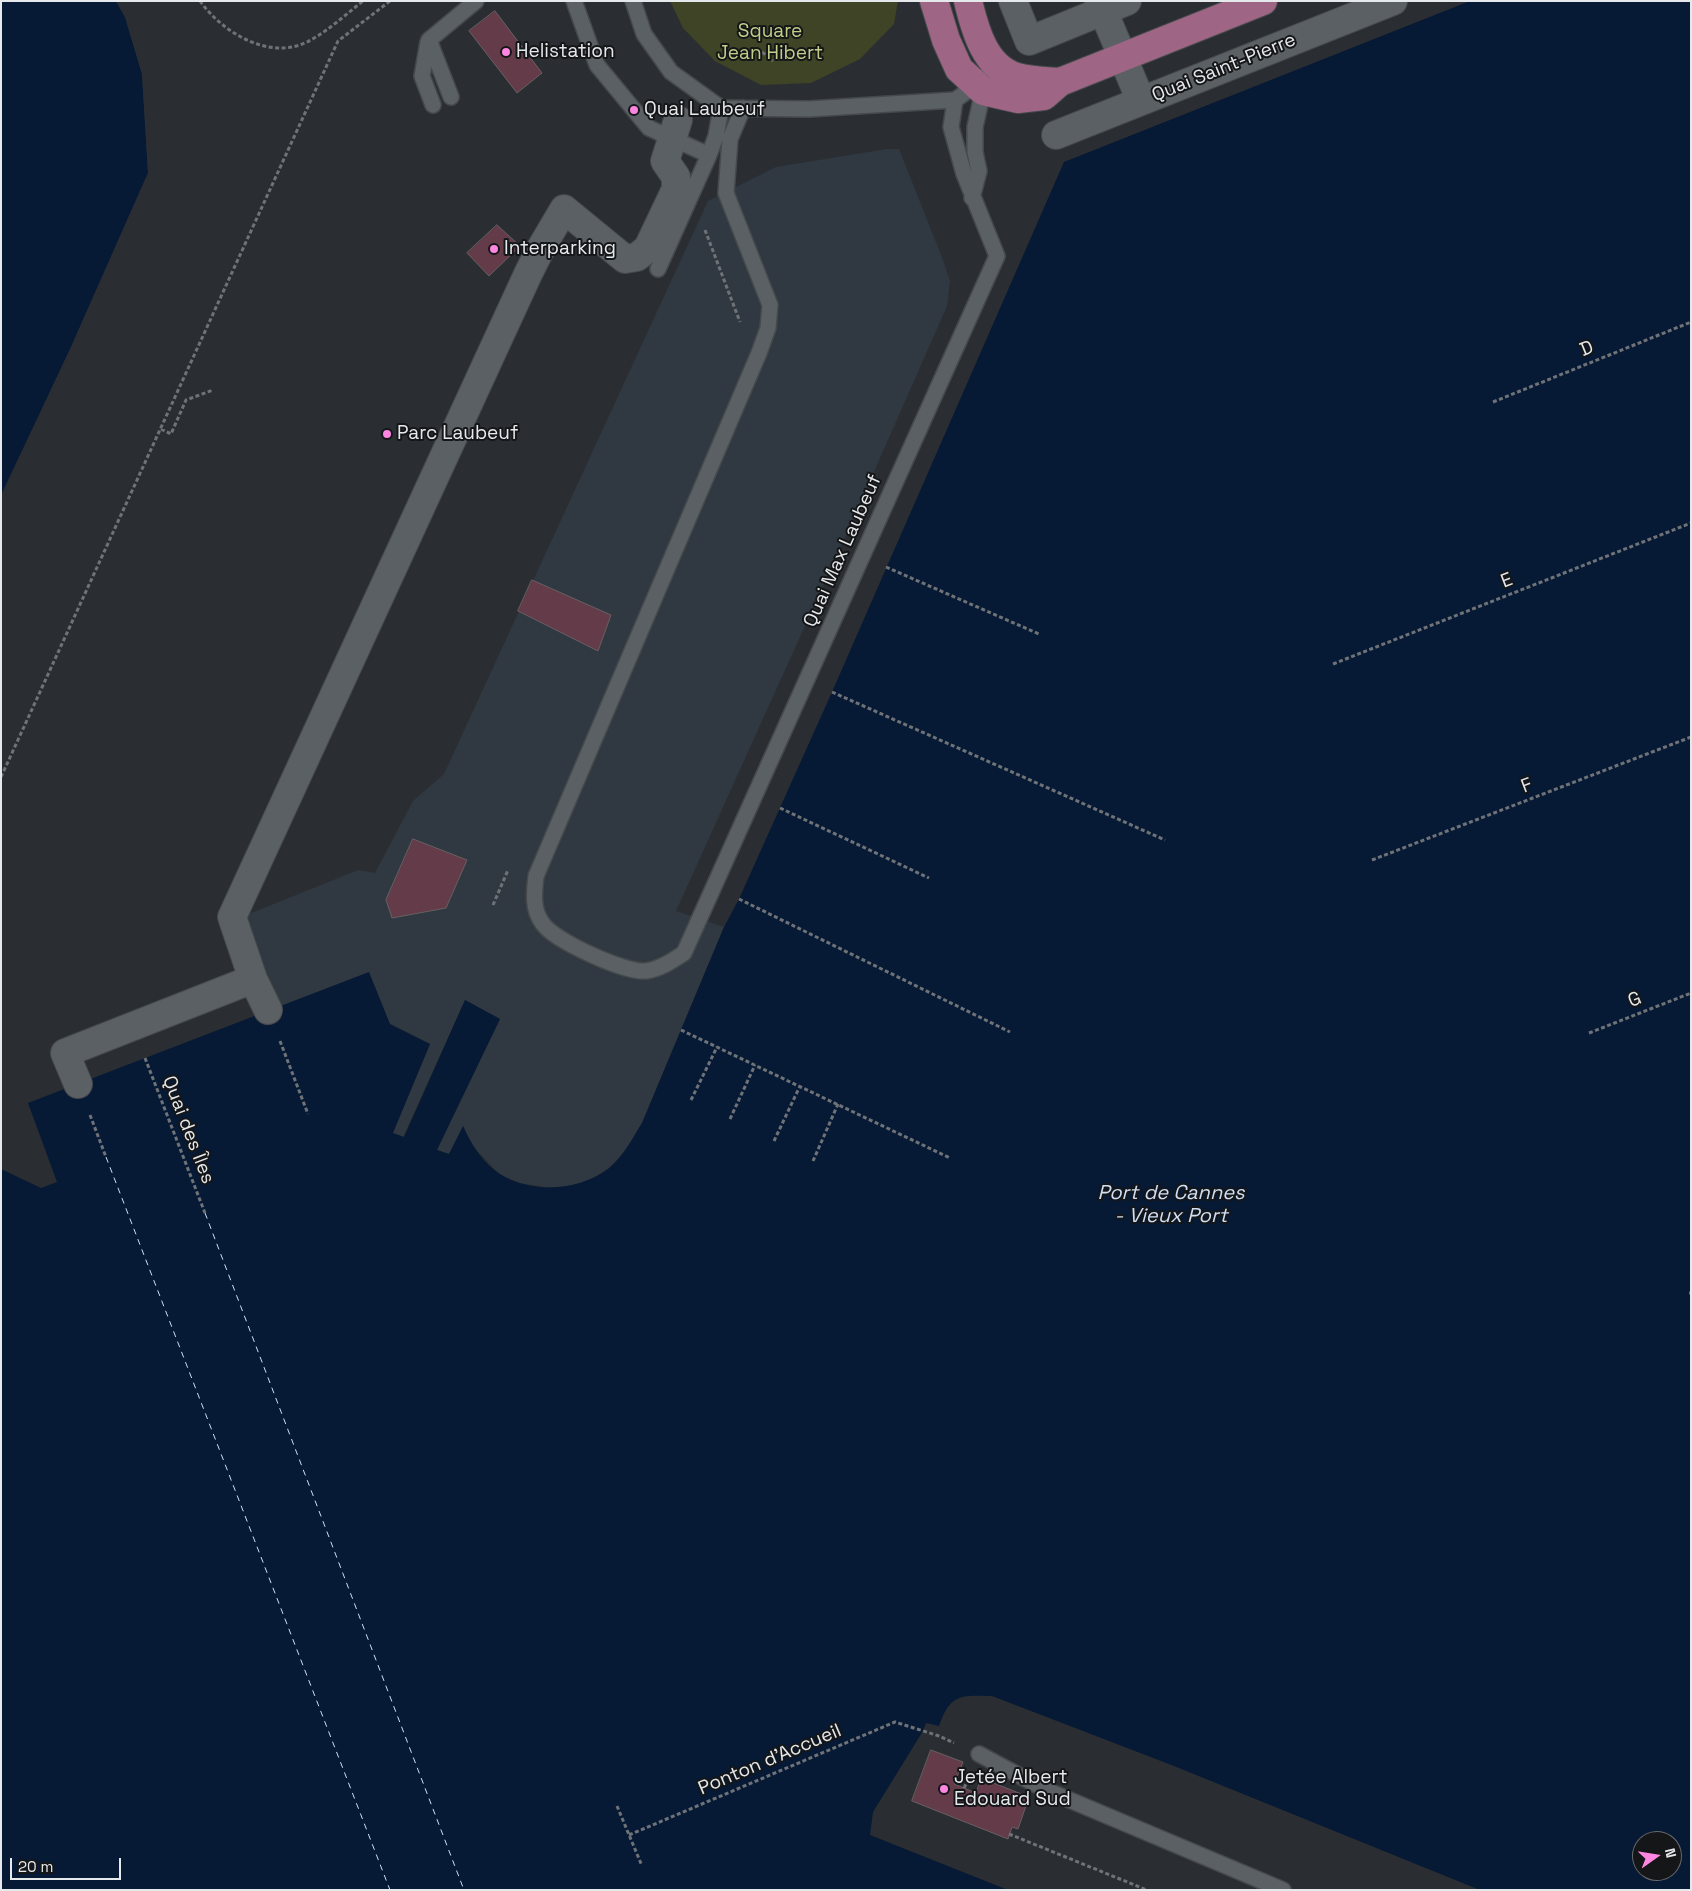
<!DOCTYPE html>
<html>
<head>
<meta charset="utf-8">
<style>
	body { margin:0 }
	#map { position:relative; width:1692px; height:1891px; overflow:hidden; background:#2a2e32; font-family:"Space Grotesk",sans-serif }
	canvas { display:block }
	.frame { position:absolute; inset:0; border:2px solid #e6e9ec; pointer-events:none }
	.north { position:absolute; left:1632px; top:1831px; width:50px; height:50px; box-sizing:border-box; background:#141618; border:1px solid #686a6d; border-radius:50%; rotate:77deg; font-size:14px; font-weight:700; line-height:20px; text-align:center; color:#e6e9ec }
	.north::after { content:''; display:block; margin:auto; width:18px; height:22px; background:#fd86e1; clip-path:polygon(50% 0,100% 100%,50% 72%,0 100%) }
	.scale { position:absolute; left:10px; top:1858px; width:111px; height:22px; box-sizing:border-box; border:2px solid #e6e9ec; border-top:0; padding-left:6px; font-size:15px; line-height:18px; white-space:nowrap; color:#e6e9ec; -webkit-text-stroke:4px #141618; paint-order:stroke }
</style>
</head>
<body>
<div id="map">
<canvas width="1692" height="1891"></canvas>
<div class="frame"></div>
<div class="north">N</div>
<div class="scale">20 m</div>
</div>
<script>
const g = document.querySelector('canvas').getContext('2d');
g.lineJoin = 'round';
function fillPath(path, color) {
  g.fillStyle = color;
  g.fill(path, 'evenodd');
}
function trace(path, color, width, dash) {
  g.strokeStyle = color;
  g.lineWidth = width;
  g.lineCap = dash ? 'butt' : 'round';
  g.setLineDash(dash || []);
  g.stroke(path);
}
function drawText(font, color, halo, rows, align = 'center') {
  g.font = font + ' "Space Grotesk",sans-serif';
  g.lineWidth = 4;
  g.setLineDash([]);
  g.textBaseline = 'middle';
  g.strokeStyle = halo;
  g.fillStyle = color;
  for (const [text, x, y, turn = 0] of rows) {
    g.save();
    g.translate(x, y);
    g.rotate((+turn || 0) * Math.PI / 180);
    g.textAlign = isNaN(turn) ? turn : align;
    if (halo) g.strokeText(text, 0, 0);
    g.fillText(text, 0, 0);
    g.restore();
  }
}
const built = new Path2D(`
	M 887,149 L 899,149 L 943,260 L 950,281 L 947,306 L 847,533 L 676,911 L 724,927 L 642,1123 L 626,1150 L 609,1168 L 590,1180 L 569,1187 L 546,1187 L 519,1183 L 499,1174 L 471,1144 L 464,1127 L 449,1154 L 436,1150 L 500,1019 L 465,1000 L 403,1137 L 392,1133 L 430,1044 L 390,1024 L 268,1010 L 244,916 L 358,870 L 375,873 L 413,801 L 444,774 L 708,201 L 776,167 Z`);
const green = new Path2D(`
	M 670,1 L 898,1 L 894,24 L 860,59 L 811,83 L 761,85 L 715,61 L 683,28 Z`);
const water = new Path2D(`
	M 1,1 L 116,1 L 125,17 L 142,74 L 148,173 L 71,347 L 1,495 Z
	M 1470,1 L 1691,1 L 1691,1890 L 1480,1890 L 1174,1766 L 992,1696 C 960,1695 950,1694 939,1726 L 926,1723 L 923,1731 L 873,1812 L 870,1835 L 1008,1890 L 1,1890 L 1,1169 L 41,1188 L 57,1182 L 28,1103 L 369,972 L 390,1024 L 430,1044 L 393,1133 L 404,1137 L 465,1000 L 500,1019 L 437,1150 L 449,1154 L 463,1126 C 471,1144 483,1163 500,1174 C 532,1194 578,1191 608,1169 C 623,1157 632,1139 642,1123 L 724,927 L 739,899 L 832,692 L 1064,162 ZM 1642,1841 L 1672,1841 L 1672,1871 L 1642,1871 Z`);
const pier = new Path2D(`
	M 116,1 L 119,1 L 128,16 L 145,73 L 151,173 L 73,348 L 4,496 L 1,497 L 71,347 L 148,173 L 142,74 L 125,17 Z`);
const ferry = new Path2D(`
	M 106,1157 L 390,1890
	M 205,1213 L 464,1890`);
const building = new Path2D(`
	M 495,11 L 542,73 L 517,93 L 469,31 Z
	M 497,225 L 520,246 L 489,276 L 467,253 Z
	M 532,580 L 611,615 L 598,651 L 518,611 Z
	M 413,839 L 467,860 L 446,908 L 392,918 L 386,900 Z
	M 931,1750 L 963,1762 L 954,1784 L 976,1793 L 981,1778 L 1029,1797 L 1018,1829 L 1012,1827 L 1008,1839 L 912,1801 Z`);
const path = new Path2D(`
	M 200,1 C 222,32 269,61 307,42 C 327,32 345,15 363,1
	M 762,52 L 773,61
	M 705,230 L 740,322
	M 1493,402 L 1691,322
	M 161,429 L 171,434 L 186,400 L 213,390
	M 886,567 L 1039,634
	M 1333,664 L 1691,523
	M 832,692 L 1165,840
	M 1,777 L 338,41 L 390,1
	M 780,808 L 929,878
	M 1372,860 L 1691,737
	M 739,899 L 1010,1032
	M 493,905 L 508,870
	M 681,1030 L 950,1158
	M 1589,1033 L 1691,993
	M 280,1041 L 308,1114
	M 145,1058 L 205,1213
	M 691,1100 L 717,1047
	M 90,1115 L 106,1157
	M 730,1119 L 755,1065
	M 774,1141 L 800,1086
	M 813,1161 L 838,1104
	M 1689,1293 L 1691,1293
	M 964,1788 L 969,1778
	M 617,1806 L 642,1866
	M 1009,1834 L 1147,1890
	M 629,1835 L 895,1722 L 939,1736 L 954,1743`);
const lane = new Path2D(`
	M 574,1 L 597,65 L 649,128 L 709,155
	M 633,1 L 644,34 L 671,72 L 721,108 L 809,109 L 955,100 L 976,85 L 997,64
	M 428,42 L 422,76 L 433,105
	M 451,97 L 429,40 L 476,1
	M 743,108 L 730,139 L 726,193 L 770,305 L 768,328 L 759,353 L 536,876 C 534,893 532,910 543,924 C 555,941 625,973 646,971 C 660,969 672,961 684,953 L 997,256 L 964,174 L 951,127 L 955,100
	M 972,198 L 979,171 L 975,152 L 975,127 L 983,91
	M 658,269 L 709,155 L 716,136 L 721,108
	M 979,1754 L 1046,1790 L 1283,1890`);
const street = new Path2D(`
	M 1013,1 L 1029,41 L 1127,1
	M 1099,1 L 1141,101
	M 1056,135 L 1393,1
	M 253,979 L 268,1010
	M 78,1084 L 65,1053 L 253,979 L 232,917 L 528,274 L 541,248 L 564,209 L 625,259 L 637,257 L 648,248 L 676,189 L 676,177 L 665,161 L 678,120`);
const primary = new Path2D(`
	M 934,1 L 946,40 L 959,69 L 983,91 L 1018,99 L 1044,96 L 1060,82 L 1263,1
	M 968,1 C 975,30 985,68 1017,77 C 1031,81 1046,81 1060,82`);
const markers = [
	[506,52,5,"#fd86e1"],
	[634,110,5,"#fd86e1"],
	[494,249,5,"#fd86e1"],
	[387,434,5,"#fd86e1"],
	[944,1789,5,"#fd86e1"]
];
const parkNames = [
	["Square",770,32],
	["Jean Hibert",770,54]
];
const poiNames = [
	["Helistation",516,52],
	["Quai Laubeuf",644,110],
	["Interparking",504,249],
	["Parc Laubeuf",397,434],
	["Jetée Albert",954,1778],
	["Edouard Sud",954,1800]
];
const streetNames = [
	["Quai Saint-Pierre",1224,68,-22],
	["D",1587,349,-22],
	["Quai Max Laubeuf",843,551,-66],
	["E",1507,581,-21],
	["F",1527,786,-21],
	["G",1635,1000,-22],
	["Quai des Îles",188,1130,69],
	["Ponton d'Accueil",770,1760,-23]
];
const waterNames = [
	["Port de Cannes",1171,1194],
	["- Vieux Port",1171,1217]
];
fillPath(built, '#303941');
fillPath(green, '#3e4425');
fillPath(water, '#061935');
fillPath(pier, '#2a2e32');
trace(ferry, '#cfdff6', 1, [6, 5]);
fillPath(building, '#633b49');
trace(building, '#686062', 1);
trace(lane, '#45494c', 18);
trace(street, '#45494c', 30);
trace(primary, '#45494c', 30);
trace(path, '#6f7377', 3, [4, 2.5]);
trace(lane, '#5b6065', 15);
trace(street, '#5b6065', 28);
trace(primary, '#9e6585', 28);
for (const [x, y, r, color] of markers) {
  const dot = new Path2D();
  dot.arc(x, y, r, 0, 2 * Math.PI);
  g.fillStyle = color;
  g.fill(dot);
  trace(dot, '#141618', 2);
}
drawText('19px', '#c1cd89', '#141618', parkNames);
drawText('19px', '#e6e9ec', '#141618', poiNames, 'left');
drawText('19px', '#e6e9ec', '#141618', streetNames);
drawText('italic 20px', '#cfdff6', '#141618', waterNames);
</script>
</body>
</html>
